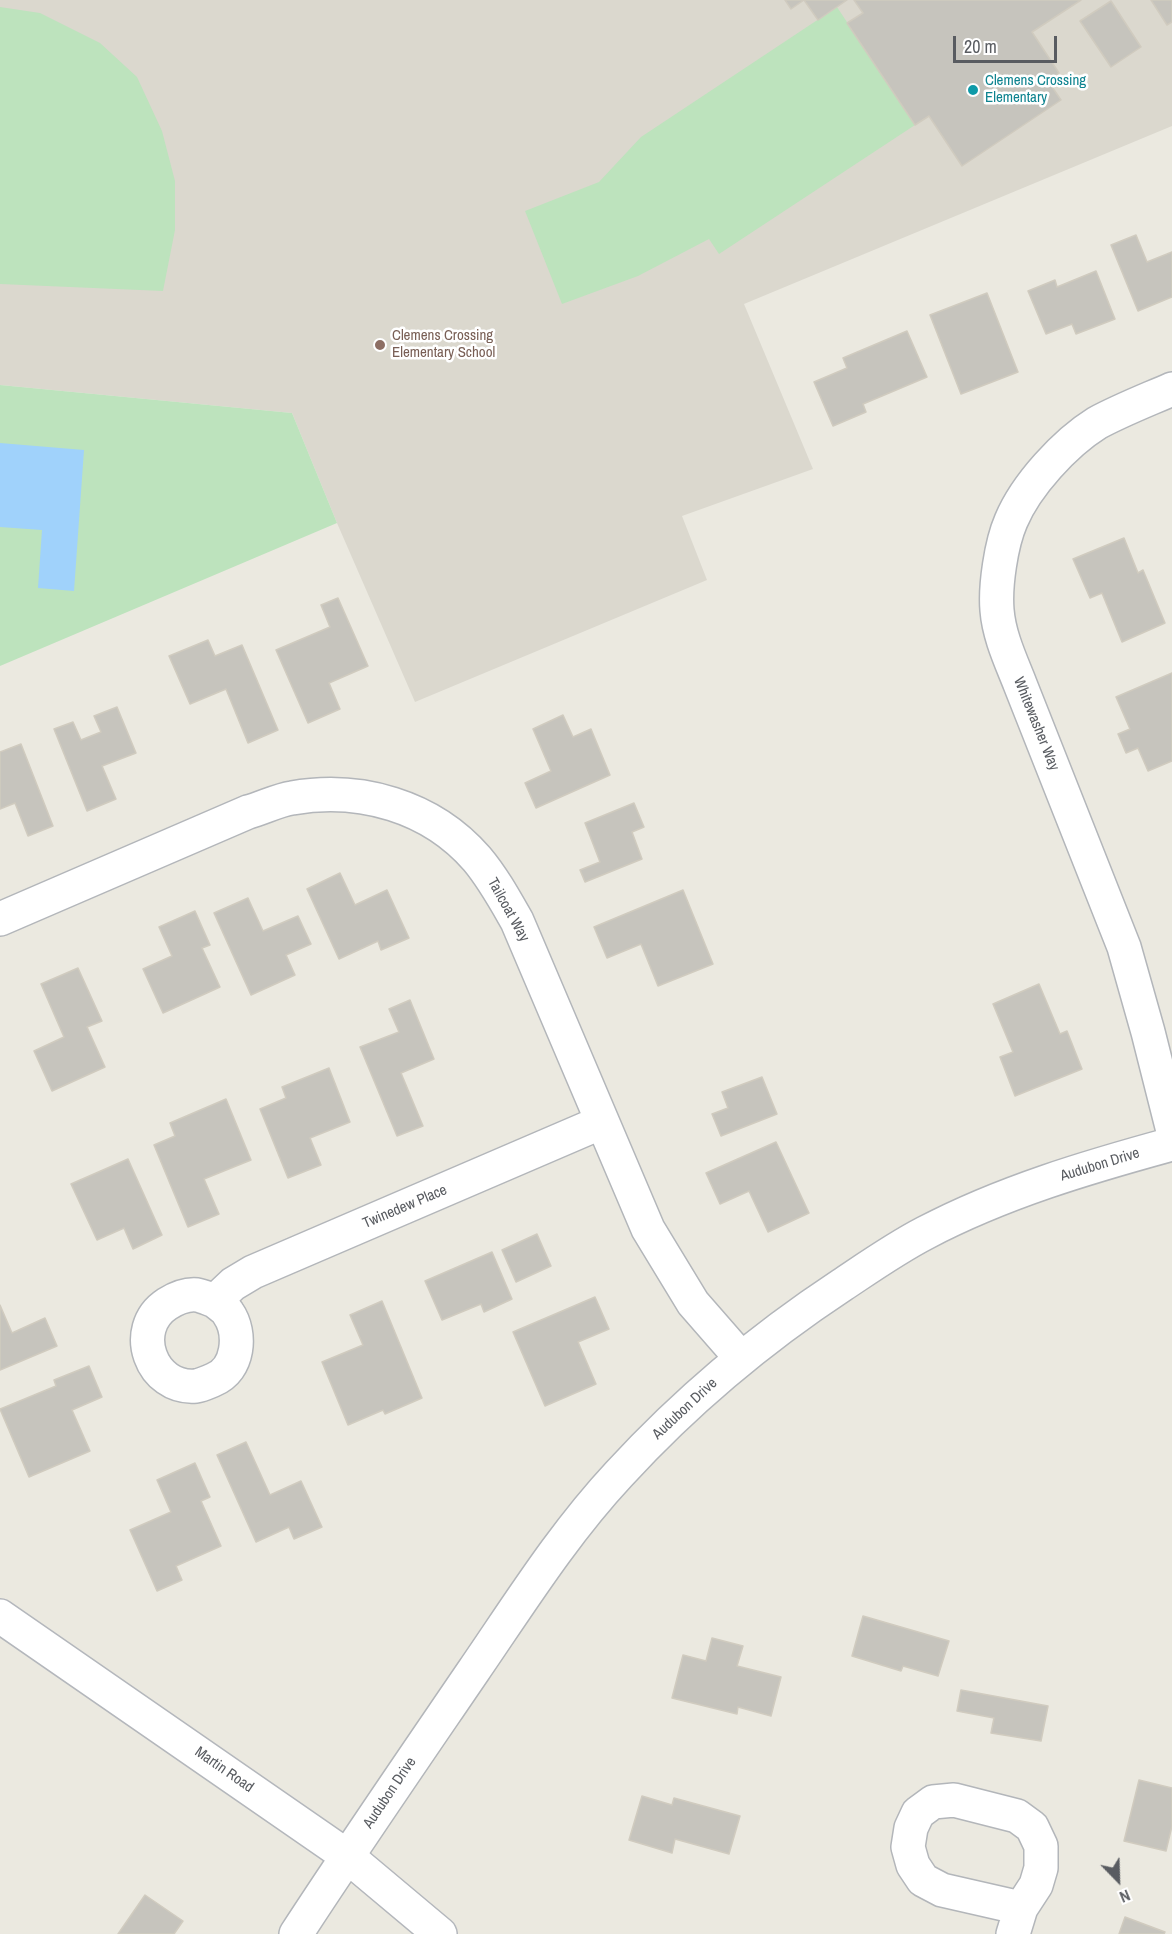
<!DOCTYPE html>
<html>
<head>
<meta charset="utf-8">
<style>
	body { margin:0 }
	#map { position:relative; width:1172px; height:1934px; overflow:hidden; background:#ebe9e0; font-family:"Archivo Narrow",sans-serif }
	canvas { display:block }
	.north { position:absolute; left:1088px; top:1850px; width:60px; height:60px; -webkit-text-stroke:4px #fff; paint-order:stroke; rotate:157deg; font-size:16px; font-weight:700; line-height:24px; text-align:center; color:#595c61 }
	.north::after { content:''; display:block; margin:auto; width:21px; height:27px; background:#595c61; clip-path:polygon(50% 0,100% 100%,50% 72%,0 100%) }
	.scale { position:absolute; left:953px; top:36px; width:104px; height:27px; box-sizing:border-box; border:3px solid #595c61; border-top:0; padding-left:8px; font-size:18px; line-height:21px; white-space:nowrap; color:#595c61; -webkit-text-stroke:4px #fff; paint-order:stroke }
</style>
</head>
<body>
<div id="map">
<canvas width="1172" height="1934"></canvas>
<div class="north">N</div>
<div class="scale">20 m</div>
</div>
<script>
const g = document.querySelector('canvas').getContext('2d');
g.lineJoin = 'round';
function fillPath(path, color) {
  g.fillStyle = color;
  g.fill(path, 'evenodd');
}
function trace(path, color, width, dash) {
  g.strokeStyle = color;
  g.lineWidth = width;
  g.lineCap = dash ? 'butt' : 'round';
  g.setLineDash(dash || []);
  g.stroke(path);
}
function drawText(font, color, halo, rows, align = 'center') {
  g.font = font + ' "Archivo Narrow",sans-serif';
  g.lineWidth = 5;
  g.setLineDash([]);
  g.textBaseline = 'middle';
  g.strokeStyle = halo;
  g.fillStyle = color;
  for (const [text, x, y, turn = 0] of rows) {
    g.save();
    g.translate(x, y);
    g.rotate((+turn || 0) * Math.PI / 180);
    g.textAlign = isNaN(turn) ? turn : align;
    if (halo) g.strokeText(text, 0, 0);
    g.fillText(text, 0, 0);
    g.restore();
  }
}
const education = new Path2D(`
	M 0,0 L 1172,0 L 1172,126 L 744,304 L 813,469 L 682,516 L 707,580 L 415,702 L 337,523 L 292,413 L 0,385 Z`);
const green = new Path2D(`
	M 0,7 L 40,13 L 100,43 L 137,77 L 162,131 L 175,181 L 175,230 L 163,291 L 0,284 Z
	M 837,7 L 915,125 L 719,254 L 709,239 L 638,276 L 562,304 L 525,211 L 599,182 L 641,137 Z
	M 0,385 L 292,413 L 337,523 L 0,666 Z`);
const water = new Path2D(`
	M 0,443 L 84,450 L 74,591 L 38,588 L 42,530 L 0,527 Z`);
const building = new Path2D(`
	M 785,0 L 847,0 L 818,20 L 804,0 L 791,9 Z
	M 854,0 L 1081,0 L 1032,32 L 1059,73 L 1048,81 L 1061,100 L 962,166 L 929,116 L 915,125 L 847,23 L 863,13 Z
	M 1151,0 L 1172,0 L 1172,22 L 1167,25 Z
	M 1111,1 L 1141,47 L 1111,67 L 1080,21 Z
	M 1136,235 L 1147,262 L 1172,252 L 1172,297 L 1138,311 L 1111,245 Z
	M 1096,271 L 1115,319 L 1076,334 L 1072,324 L 1046,334 L 1028,291 L 1055,280 L 1057,287 Z
	M 987,293 L 1018,372 L 961,394 L 930,315 Z
	M 907,331 L 927,377 L 863,404 L 866,412 L 833,426 L 814,382 L 847,368 L 843,358 Z
	M 1124,538 L 1138,573 L 1143,570 L 1165,623 L 1122,642 L 1102,593 L 1090,598 L 1073,559 Z
	M 338,598 L 368,666 L 329,683 L 340,709 L 308,723 L 276,650 L 330,627 L 321,605 Z
	M 208,640 L 215,656 L 242,645 L 278,730 L 248,743 L 226,689 L 190,704 L 169,656 Z
	M 1172,673 L 1172,761 L 1148,771 L 1138,748 L 1126,753 L 1118,734 L 1130,729 L 1116,697 Z
	M 117,707 L 136,753 L 102,766 L 116,799 L 87,811 L 54,729 L 73,722 L 81,740 L 101,732 L 94,716 Z
	M 563,715 L 573,737 L 591,729 L 610,775 L 536,808 L 525,783 L 551,771 L 533,729 Z
	M 21,744 L 53,826 L 28,836 L 15,803 L 0,809 L 0,752 Z
	M 634,803 L 644,827 L 632,832 L 642,859 L 585,882 L 580,870 L 600,862 L 585,823 Z
	M 340,873 L 355,905 L 387,890 L 409,938 L 381,950 L 378,941 L 339,959 L 307,889 Z
	M 683,890 L 713,964 L 658,986 L 641,944 L 607,958 L 594,927 Z
	M 248,898 L 263,931 L 298,916 L 311,944 L 286,955 L 295,975 L 251,995 L 214,913 Z
	M 195,911 L 210,945 L 202,948 L 220,987 L 163,1013 L 143,969 L 172,956 L 159,927 Z
	M 78,968 L 102,1021 L 87,1027 L 105,1067 L 52,1091 L 34,1051 L 64,1037 L 41,984 Z
	M 1039,984 L 1060,1034 L 1067,1031 L 1082,1069 L 1015,1096 L 1000,1057 L 1013,1052 L 993,1004 Z
	M 410,1000 L 434,1059 L 401,1073 L 423,1126 L 397,1136 L 360,1047 L 399,1032 L 389,1009 Z
	M 329,1068 L 350,1122 L 310,1138 L 321,1165 L 288,1178 L 260,1109 L 286,1098 L 282,1087 Z
	M 762,1077 L 777,1114 L 721,1136 L 712,1114 L 728,1108 L 722,1092 Z
	M 226,1099 L 251,1160 L 204,1179 L 219,1214 L 188,1227 L 154,1145 L 175,1136 L 170,1123 Z
	M 776,1142 L 809,1213 L 768,1232 L 749,1191 L 720,1204 L 706,1173 Z
	M 128,1159 L 162,1235 L 133,1249 L 124,1228 L 97,1240 L 71,1184 Z
	M 537,1234 L 551,1266 L 516,1282 L 502,1250 Z
	M 492,1252 L 512,1299 L 484,1312 L 481,1304 L 442,1320 L 425,1281 Z
	M 595,1297 L 609,1329 L 578,1342 L 596,1384 L 545,1406 L 513,1332 Z
	M 382,1301 L 422,1398 L 385,1414 L 383,1410 L 348,1425 L 322,1362 L 363,1345 L 350,1315 Z
	M 0,1305 L 12,1333 L 45,1318 L 57,1346 L 0,1370 Z
	M 89,1366 L 102,1397 L 72,1410 L 90,1451 L 29,1477 L 0,1409 L 56,1386 L 54,1380 Z
	M 246,1442 L 270,1495 L 301,1481 L 322,1527 L 294,1539 L 289,1527 L 256,1542 L 217,1455 Z
	M 195,1463 L 210,1497 L 201,1501 L 221,1546 L 176,1566 L 182,1580 L 157,1591 L 130,1530 L 171,1512 L 157,1480 Z
	M 863,1616 L 949,1641 L 938,1676 L 903,1666 L 901,1671 L 852,1656 Z
	M 712,1638 L 743,1646 L 737,1666 L 781,1677 L 771,1716 L 738,1707 L 737,1714 L 672,1698 L 683,1655 L 706,1661 Z
	M 961,1690 L 1048,1706 L 1041,1741 L 991,1733 L 994,1718 L 957,1711 Z
	M 1139,1780 L 1172,1788 L 1172,1826 L 1166,1851 L 1124,1841 Z
	M 642,1796 L 672,1805 L 674,1798 L 740,1816 L 729,1854 L 675,1839 L 672,1853 L 629,1840 Z
	M 145,1895 L 183,1921 L 174,1934 L 118,1934 Z
	M 1125,1917 L 1165,1932 L 1164,1934 L 1119,1934 Z`);
const street = new Path2D(`
	M 1172,389 C 1147,400 1121,410 1097,423 C 1065,443 1026,485 1011,521 C 1001,544 995,586 997,610 C 999,636 1011,661 1020,684 L 1124,947 L 1148,1032 L 1172,1127
	M 0,919 L 248,812 C 263,808 278,800 292,798 C 360,786 431,806 477,859 C 493,878 505,900 517,921 L 648,1229 L 693,1303 L 741,1358
	M 215,1301 C 219,1305 225,1308 228,1313 C 242,1333 239,1370 213,1380 C 208,1382 202,1385 196,1386 C 151,1390 129,1329 167,1304 C 175,1299 187,1294 197,1295 C 203,1296 209,1299 215,1301 L 233,1284 L 253,1272 L 602,1122
	M 296,1934 C 354,1845 414,1758 474,1670 C 520,1603 563,1534 619,1474 C 686,1401 760,1339 842,1285 C 869,1267 896,1248 925,1233 C 1003,1192 1088,1167 1172,1144
	M 1013,1934 L 1021,1908 L 1036,1885 L 1041,1868 L 1041,1846 L 1032,1827 L 1017,1816 L 954,1800 L 933,1802 L 918,1813 L 911,1828 L 908,1847 L 913,1865 L 923,1880 L 942,1890 L 1021,1908`);
const secondary = new Path2D(`
	M 0,1616 L 347,1856 L 440,1934`);
const markers = [
	[973,90,6,"#0f9aa8"],
	[380,345,6,"#8d6e63"]
];
const cultureNames = [
	["Clemens Crossing",985,81],
	["Elementary",985,98]
];
const educationNames = [
	["Clemens Crossing",392,336],
	["Elementary School",392,353]
];
const streetNames = [
	["Whitewasher Way",1036,724,68],
	["Tailcoat Way",508,910,61],
	["Audubon Drive",1100,1165,-17],
	["Twinedew Place",405,1207,-23],
	["Audubon Drive",685,1409,-43],
	["Martin Road",224,1770,35],
	["Audubon Drive",390,1793,-56]
];
fillPath(education, '#dbd8ce');
fillPath(green, '#bde3bd');
fillPath(water, '#a0d2fb');
fillPath(building, '#c6c4bd');
trace(building, '#d0cbbf', 1.5);
trace(street, '#b3b6ba', 36);
trace(secondary, '#b4b7bc', 36);
trace(street, '#fff', 33);
trace(secondary, '#fff', 33);
for (const [x, y, r, color] of markers) {
  const dot = new Path2D();
  dot.arc(x, y, r, 0, 2 * Math.PI);
  g.fillStyle = color;
  g.fill(dot);
  trace(dot, '#fff', 2);
}
drawText('15px', '#0d838f', '#fff', cultureNames, 'left');
drawText('15px', '#785e54', '#fff', educationNames, 'left');
drawText('15px', '#595c61', '#fff', streetNames);
</script>
</body>
</html>
